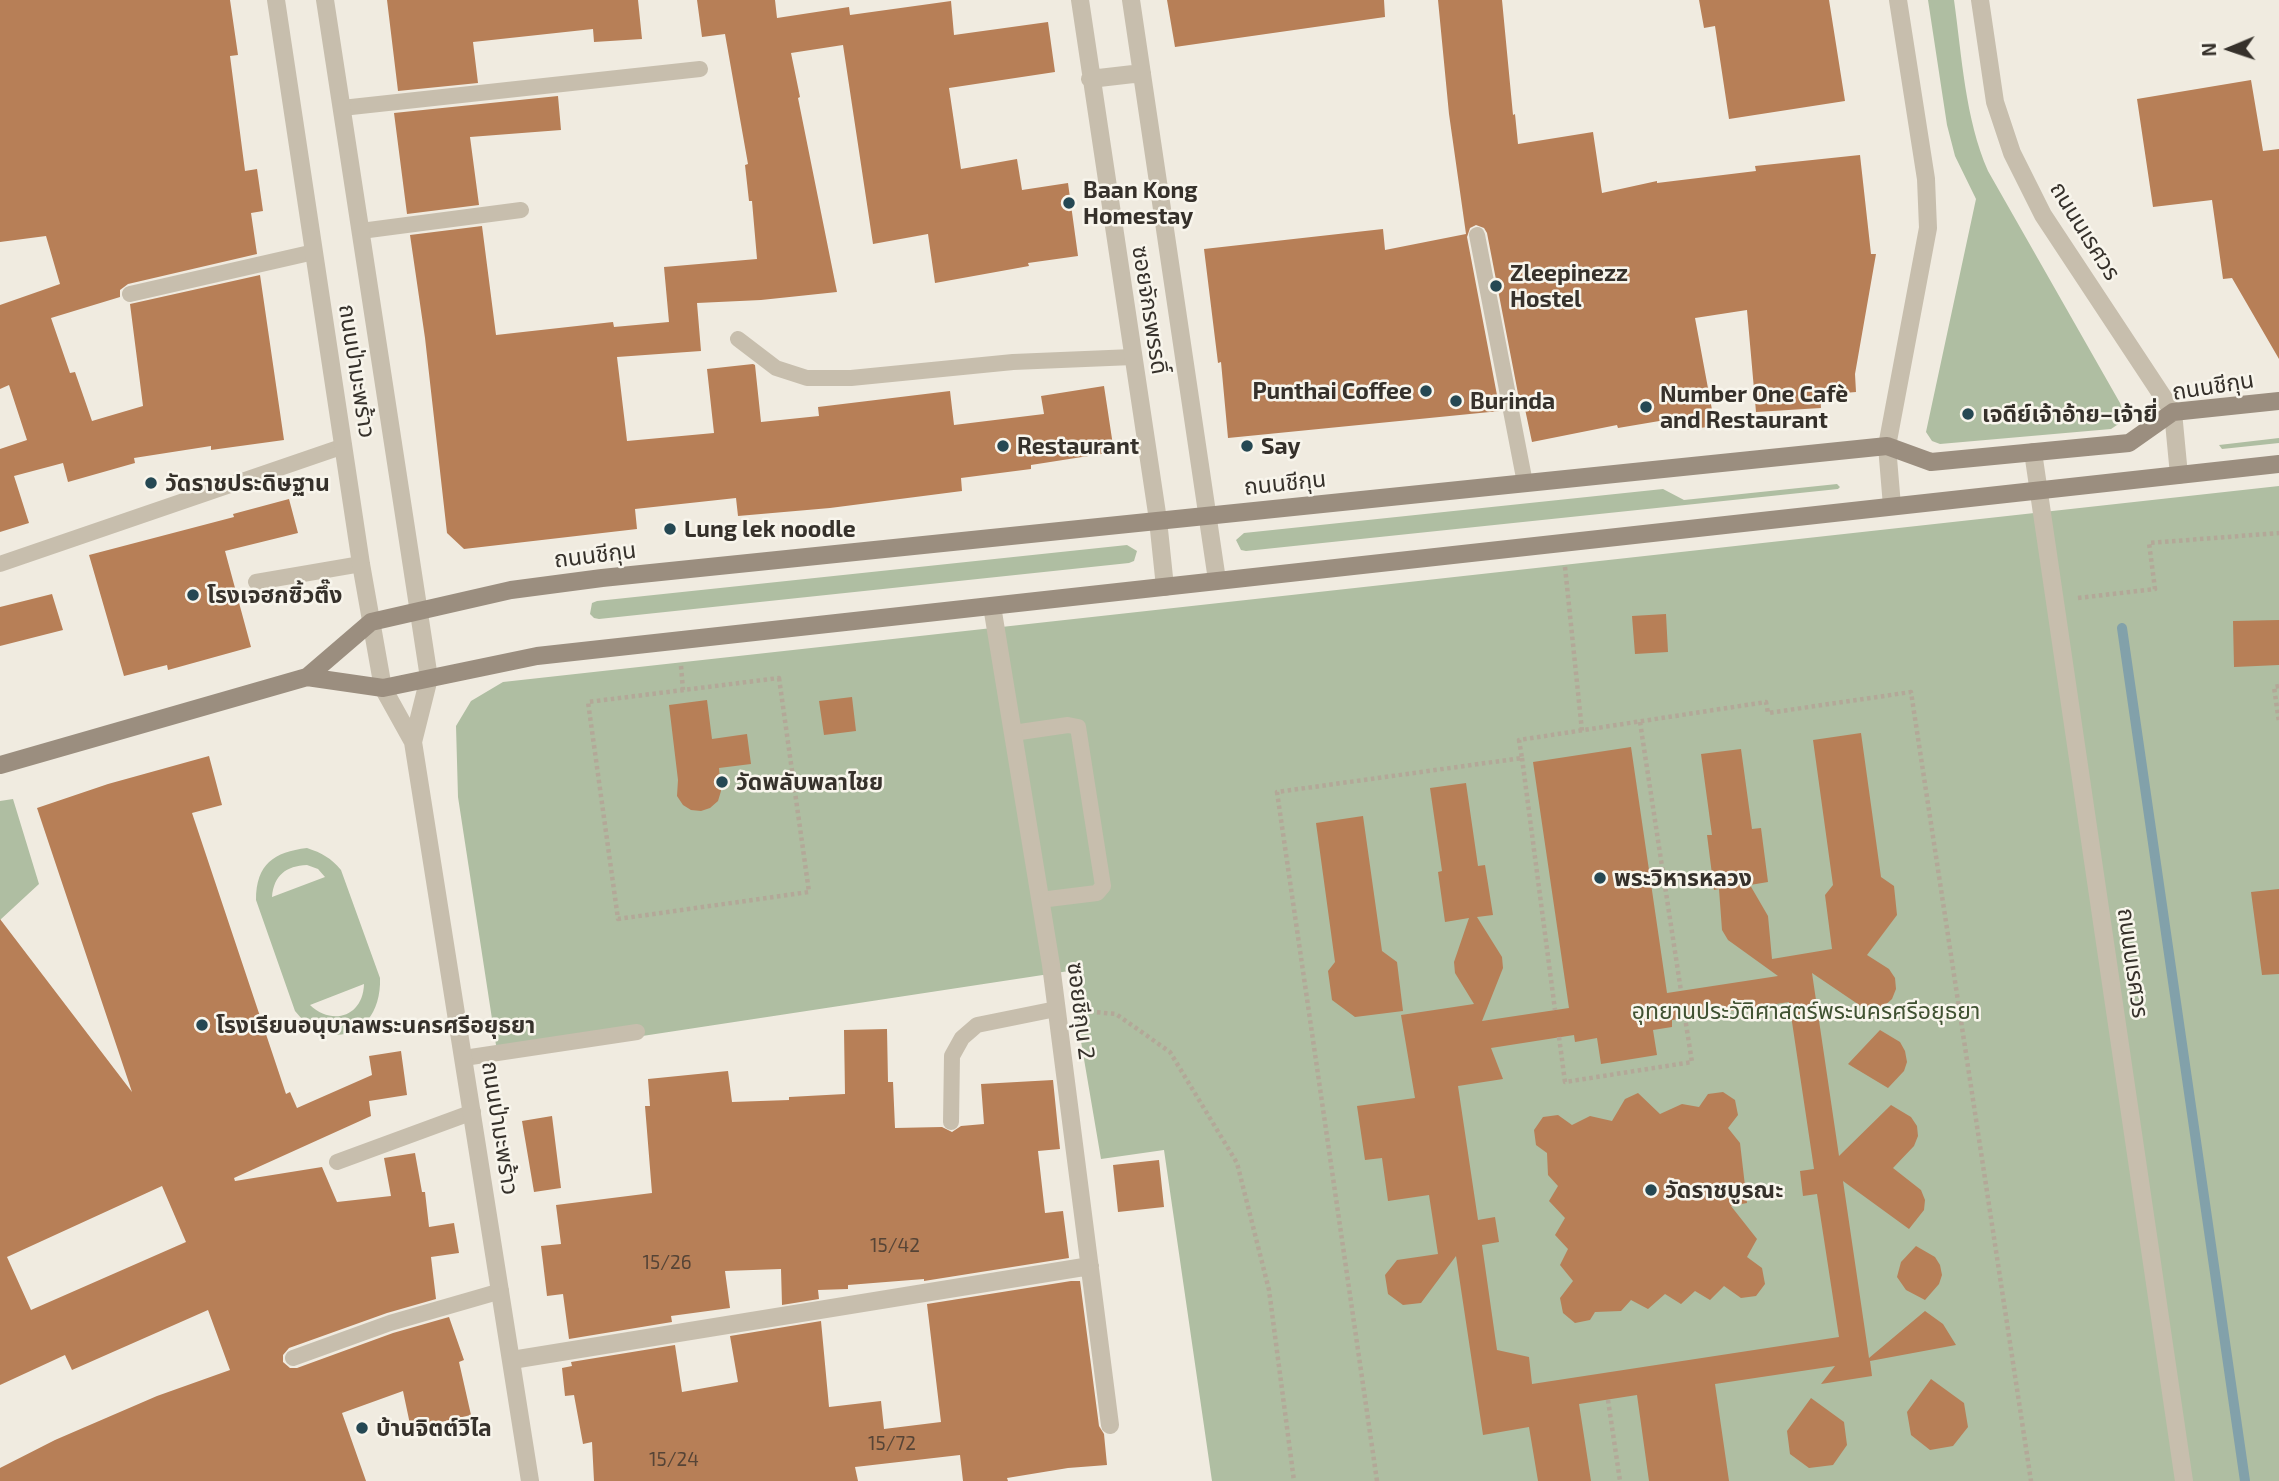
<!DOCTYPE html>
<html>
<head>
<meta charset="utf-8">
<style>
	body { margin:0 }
	#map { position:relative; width:2279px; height:1481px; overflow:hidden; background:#f0ebe0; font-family:"Exo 2",sans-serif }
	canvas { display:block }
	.north { position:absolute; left:2195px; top:14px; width:70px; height:70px; -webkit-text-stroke:5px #f8f5ec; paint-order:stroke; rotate:268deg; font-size:19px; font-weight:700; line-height:28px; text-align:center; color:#36312b }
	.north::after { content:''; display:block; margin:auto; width:24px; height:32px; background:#36312b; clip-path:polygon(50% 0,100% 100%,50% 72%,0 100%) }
</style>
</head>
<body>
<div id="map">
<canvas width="2279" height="1481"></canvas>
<div class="north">N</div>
</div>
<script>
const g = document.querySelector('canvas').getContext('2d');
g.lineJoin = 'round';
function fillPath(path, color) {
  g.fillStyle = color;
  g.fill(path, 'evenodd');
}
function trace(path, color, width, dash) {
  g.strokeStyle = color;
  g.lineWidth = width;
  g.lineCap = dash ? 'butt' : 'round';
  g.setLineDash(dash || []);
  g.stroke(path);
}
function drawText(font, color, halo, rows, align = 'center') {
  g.font = font + ' "Exo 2","Noto Sans Thai",sans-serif';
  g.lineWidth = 5;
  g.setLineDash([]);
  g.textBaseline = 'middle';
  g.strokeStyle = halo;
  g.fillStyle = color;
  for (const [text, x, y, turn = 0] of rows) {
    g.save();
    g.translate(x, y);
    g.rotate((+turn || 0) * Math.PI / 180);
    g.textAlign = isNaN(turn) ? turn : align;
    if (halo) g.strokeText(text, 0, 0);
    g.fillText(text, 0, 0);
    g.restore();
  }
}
const green = new Path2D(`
	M 1928,0 L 1954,0 C 1962,57 1965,118 1988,171 L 2120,403 L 2124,414 L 2120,423 L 2111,429 L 1940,444 L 1932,441 L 1926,432 L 1976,199 L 1955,156 L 1947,125 Z
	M 2279,438 L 2279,443 L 2222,449 L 2219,445 Z
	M 1837,484 L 1840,487 L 1838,489 L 1246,551 L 1241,550 L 1236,540 L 1244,533 L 1663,489 L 1684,500 Z
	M 2279,486 L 2279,1481 L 1212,1481 L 1164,1150 L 1101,1159 L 1069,971 L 498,1058 L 458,797 L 456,726 L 471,701 L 503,682 Z
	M 1127,545 L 1137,551 L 1134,561 L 1129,563 L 599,619 L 594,618 L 590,614 L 592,603 L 597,601 Z
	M 13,799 L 39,884 L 0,920 L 0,801 Z
	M 307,848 C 322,853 331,858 341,870 L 380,978 C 382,1034 330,1055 295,1011 L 256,900 C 256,864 274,852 307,848 ZM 307,865 L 318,869 L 325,877 L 272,897 C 274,875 286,866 307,865 ZM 364,984 C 363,1017 332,1026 310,1005 Z`);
const stream = new Path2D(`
	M 2122,628 L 2245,1481`);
const building = new Path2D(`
	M 0,0 L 230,0 L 238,55 L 230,56 L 245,171 L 257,169 L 263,211 L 251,213 L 257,254 L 128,284 L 120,290 L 120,297 L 51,318 L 70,373 L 75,372 L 92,421 L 143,406 L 130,304 L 260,275 L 284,440 L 211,450 L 211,446 L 134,458 L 135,463 L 68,482 L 63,463 L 14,476 L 29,523 L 0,532 L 0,449 L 27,440 L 9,385 L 0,389 L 0,305 L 60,284 L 46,236 L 0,242 Z
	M 387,0 L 638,0 L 642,39 L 594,42 L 593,29 L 473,42 L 478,83 L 398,91 Z
	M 697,0 L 775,0 L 777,18 L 849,7 L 850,15 L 951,1 L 954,35 L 1048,22 L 1055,72 L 949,88 L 961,169 L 1017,159 L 1022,190 L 1068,183 L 1078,256 L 1028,263 L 1029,266 L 935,283 L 928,234 L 873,244 L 843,45 L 791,53 L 800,97 L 798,98 L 837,292 L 761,300 L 697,303 L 701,351 L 617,357 L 627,441 L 714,433 L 707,369 L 753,364 L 755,365 L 761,422 L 819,416 L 818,407 L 950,391 L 954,425 L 1044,414 L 1041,396 L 1104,386 L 1114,452 L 1031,465 L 1031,469 L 961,478 L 962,491 L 830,508 L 738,516 L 736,498 L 635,509 L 637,529 L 464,549 L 447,533 L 425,338 L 410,235 L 482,226 L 496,335 L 613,322 L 614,327 L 669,322 L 664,267 L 757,259 L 752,201 L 749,201 L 745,165 L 748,164 L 725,34 L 702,37 Z
	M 1167,0 L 1384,0 L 1385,17 L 1175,47 Z
	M 1438,0 L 1502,0 L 1513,115 L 1515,114 L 1518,144 L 1593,132 L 1602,193 L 1657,181 L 1657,183 L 1756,171 L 1755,166 L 1860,155 L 1871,254 L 1876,254 L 1855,374 L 1856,392 L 1820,395 L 1821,408 L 1756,412 L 1747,310 L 1695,318 L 1715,426 L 1685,430 L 1683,417 L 1618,428 L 1617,425 L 1532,442 L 1525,409 L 1521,409 L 1487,233 L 1484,228 L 1476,225 L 1470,228 L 1467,237 L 1500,411 L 1228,438 L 1221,362 L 1218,363 L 1204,249 L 1383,229 L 1385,250 L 1466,234 L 1449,114 Z
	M 1699,0 L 1829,0 L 1845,101 L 1729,119 L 1715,26 L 1704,28 Z
	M 2251,80 L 2263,151 L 2279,149 L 2279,359 L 2232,278 L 2223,279 L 2212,200 L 2153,207 L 2137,99 Z
	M 558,96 L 561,130 L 470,137 L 479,205 L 407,214 L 394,113 Z
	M 289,499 L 298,533 L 225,551 L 251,647 L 168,670 L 167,665 L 124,676 L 89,555 L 234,517 L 233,514 Z
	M 52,594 L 63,630 L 0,646 L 0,607 Z
	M 1666,614 L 1668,652 L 1635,654 L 1632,616 Z
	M 2279,620 L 2279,665 L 2234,667 L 2233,621 Z
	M 852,697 L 856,731 L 824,735 L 819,701 Z
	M 707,700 L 712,739 L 747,734 L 751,764 L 719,768 L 721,791 L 718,801 L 710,808 L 701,811 L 691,810 L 683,805 L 677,796 L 678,780 L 669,705 Z
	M 1861,733 L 1881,877 L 1894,886 L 1897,915 L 1867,955 L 1889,969 L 1895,978 L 1896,989 L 1892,999 L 1874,1015 L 1812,973 L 1839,1156 L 1891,1105 L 1911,1117 L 1917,1126 L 1918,1136 L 1914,1146 L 1893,1168 L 1921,1190 L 1925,1200 L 1924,1210 L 1909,1229 L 1843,1181 L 1869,1358 L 1925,1311 L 1943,1324 L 1956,1345 L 1870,1361 L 1872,1376 L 1821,1384 L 1835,1366 L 1715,1384 L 1729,1481 L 1649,1481 L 1637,1395 L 1579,1404 L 1591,1481 L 1538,1481 L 1529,1427 L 1483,1435 L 1456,1256 L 1421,1303 L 1403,1305 L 1388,1294 L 1385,1275 L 1397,1260 L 1438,1254 L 1429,1195 L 1388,1201 L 1382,1158 L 1365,1160 L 1357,1106 L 1415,1098 L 1401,1015 L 1474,1004 L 1455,973 L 1454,962 L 1469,918 L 1445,922 L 1438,872 L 1442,871 L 1430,788 L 1466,783 L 1478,866 L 1485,865 L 1493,915 L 1477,917 L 1502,957 L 1503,968 L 1482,1021 L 1569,1008 L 1533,762 L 1631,747 L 1667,993 L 1778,976 L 1728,940 L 1722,930 L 1719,889 L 1714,890 L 1707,835 L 1712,835 L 1701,754 L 1741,749 L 1752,829 L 1761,828 L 1768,882 L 1750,885 L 1768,916 L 1772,959 L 1832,949 L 1825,895 L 1833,885 L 1813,740 ZM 1789,1002 L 1814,1169 L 1800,1171 L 1803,1196 L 1817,1194 L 1839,1337 L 1532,1384 L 1529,1357 L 1497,1350 L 1482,1245 L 1499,1242 L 1495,1217 L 1478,1220 L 1458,1086 L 1503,1079 L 1491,1048 L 1574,1035 L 1575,1042 L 1597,1038 L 1601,1064 L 1657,1055 L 1653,1030 L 1672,1027 L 1672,1020 Z
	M 209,756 L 222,805 L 192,813 L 286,1094 L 290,1092 L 297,1108 L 372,1075 L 369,1056 L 401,1051 L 407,1095 L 369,1101 L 371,1116 L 234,1178 L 235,1181 L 322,1167 L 337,1202 L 391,1196 L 384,1158 L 415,1153 L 422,1192 L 425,1192 L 429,1227 L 454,1223 L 459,1253 L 431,1257 L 436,1299 L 387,1313 L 289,1348 L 283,1355 L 283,1362 L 290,1368 L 297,1368 L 393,1333 L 449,1317 L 464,1360 L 459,1362 L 471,1415 L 411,1429 L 403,1391 L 342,1413 L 366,1481 L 0,1481 L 0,1468 L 55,1440 L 157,1396 L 230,1370 L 208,1310 L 72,1370 L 65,1355 L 0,1385 L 0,919 L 132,1092 L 37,808 L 108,784 ZM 162,1186 L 186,1242 L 31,1310 L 7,1257 Z
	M 1363,816 L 1382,951 L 1397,962 L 1403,1011 L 1355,1017 L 1332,1000 L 1328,971 L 1335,962 L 1316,823 Z
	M 2279,889 L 2279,974 L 2262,975 L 2251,892 Z
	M 887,1029 L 888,1082 L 893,1082 L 895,1128 L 942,1127 L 952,1132 L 961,1126 L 984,1124 L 981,1084 L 1053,1080 L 1060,1149 L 1038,1151 L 1045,1213 L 1063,1211 L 1069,1258 L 924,1281 L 924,1279 L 848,1285 L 848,1289 L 818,1290 L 819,1299 L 782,1305 L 781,1269 L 725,1271 L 730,1308 L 671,1316 L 672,1322 L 569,1339 L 563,1294 L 547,1296 L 541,1246 L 561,1244 L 556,1205 L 652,1193 L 645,1106 L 650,1106 L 648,1079 L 728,1071 L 732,1102 L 789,1100 L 789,1097 L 845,1094 L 844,1030 Z
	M 1880,1030 L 1900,1042 L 1905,1051 L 1907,1062 L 1904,1071 L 1888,1088 L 1848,1064 Z
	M 1723,1092 L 1735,1100 L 1738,1115 L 1728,1128 L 1740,1143 L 1747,1203 L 1731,1206 L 1757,1239 L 1747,1257 L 1762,1268 L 1765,1284 L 1756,1296 L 1741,1298 L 1724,1286 L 1710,1300 L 1695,1291 L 1681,1304 L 1665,1294 L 1648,1309 L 1631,1300 L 1621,1311 L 1595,1312 L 1590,1320 L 1575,1323 L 1563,1313 L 1560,1298 L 1573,1281 L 1560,1265 L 1568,1249 L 1555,1235 L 1565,1218 L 1549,1201 L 1558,1186 L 1548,1175 L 1547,1153 L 1536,1145 L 1534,1130 L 1543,1117 L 1558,1115 L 1572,1125 L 1590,1116 L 1612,1121 L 1625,1099 L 1638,1093 L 1660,1114 L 1682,1104 L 1699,1107 L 1708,1094 Z
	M 552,1116 L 561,1188 L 534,1192 L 522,1121 Z
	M 1159,1160 L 1164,1207 L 1118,1212 L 1113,1165 Z
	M 1916,1246 L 1935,1257 L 1940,1265 L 1942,1275 L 1939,1284 L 1925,1300 L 1906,1290 L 1897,1277 L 1901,1262 Z
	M 1071,1281 L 1080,1281 L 1099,1426 L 1104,1434 L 1107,1465 L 1068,1468 L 1007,1478 L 1008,1481 L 963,1481 L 960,1455 L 855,1467 L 858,1481 L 594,1481 L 592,1442 L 583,1444 L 574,1395 L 565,1396 L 562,1368 L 572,1366 L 571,1362 L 675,1345 L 682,1392 L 738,1382 L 730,1336 L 821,1321 L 829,1407 L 881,1401 L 884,1429 L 941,1422 L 927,1304 Z
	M 1931,1379 L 1964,1403 L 1968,1427 L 1953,1446 L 1930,1450 L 1911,1435 L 1907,1412 Z
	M 1811,1398 L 1844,1422 L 1847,1445 L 1833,1465 L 1809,1468 L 1790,1454 L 1787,1431 Z`);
const path = new Path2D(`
	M 1565,567 L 1582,731
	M 2078,598 L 2155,589 L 2149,543 L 2279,533
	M 681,666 L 683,690
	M 779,678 L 809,892 L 618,919 L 588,702 Z
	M 2279,686 L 2274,687 L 2279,722
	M 1640,722 L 1681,991
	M 1522,758 L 1555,1010
	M 1083,1011 L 1116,1014 L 1170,1052 L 1237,1163 L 1269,1290 L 1294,1481
	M 1559,1037 L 1565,1082 L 1692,1062 L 1685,1018
	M 1608,1400 L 1620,1481
	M 1377,1481 L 1277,792 L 1522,758 L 1519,740 L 1766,702 L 1768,713 L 1911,692 L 2031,1481`);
const service = new Path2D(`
	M 342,108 L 700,69
	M 361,231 L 521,210
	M 1477,235 L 1525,483
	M 130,294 L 314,252
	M 738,339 L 776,368 L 807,378 L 851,378 L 1013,362 L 1133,357
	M 0,564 L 344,446
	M 256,582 L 361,564
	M 1013,733 L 1068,725 L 1078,727 L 1103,886 L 1097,893 L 1040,900
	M 464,1058 L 637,1032
	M 951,1122 L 952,1056 L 962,1038 L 977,1025 L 1056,1009
	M 337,1162 L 473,1112
	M 293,1358 L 390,1323 L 501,1291`);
const minor = new Path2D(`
	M 1080,0 L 1158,520 L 1165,587
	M 1131,0 L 1217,580
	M 1090,79 L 1142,73
	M 992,606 L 1051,965 L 1110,1425
	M 383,688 L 413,742 L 530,1481
	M 413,742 L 429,678
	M 512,1360 L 1090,1266`);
const tertiary = new Path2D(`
	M 276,0 L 361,564 L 383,688
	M 325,0 L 429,678
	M 1980,0 L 1995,102 L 2012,153 L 2043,215 L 2173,412 L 2179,475
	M 2033,452 L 2184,1481
	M 1892,506 L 1887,446 L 1928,228 L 1926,179 L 1898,0`);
const secondary = new Path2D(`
	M 307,677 L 383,688 L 537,656 L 2279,464
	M 0,765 L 307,677 L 371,622 L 511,590 L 602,578 L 1887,446 L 1931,462 L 2129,443 L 2173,412 L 2279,401`);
const markers = [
	[1069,203,7,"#254853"],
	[1496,286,7,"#254853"],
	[1426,391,7,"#254853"],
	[1456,401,7,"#254853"],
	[1646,407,7,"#254853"],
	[1968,414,7,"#254853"],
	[1003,446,7,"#254853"],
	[1247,446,7,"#254853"],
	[151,483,7,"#254853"],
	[670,529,7,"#254853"],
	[193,595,7,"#254853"],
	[722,782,7,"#254853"],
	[1600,878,7,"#254853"],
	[202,1025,7,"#254853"],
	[1651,1190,7,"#254853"],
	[362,1428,7,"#254853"]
];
const numberNames = [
	["15/42",895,1246],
	["15/26",667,1263],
	["15/72",892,1444],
	["15/24",674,1460]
];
const poiNames = [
	["Baan Kong",1083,190],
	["Homestay",1083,216],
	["Zleepinezz",1510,273],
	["Hostel",1510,299],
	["Punthai Coffee",1412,391,"right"],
	["Number One Cafè",1660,394],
	["and Restaurant",1660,420],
	["Burinda",1470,401],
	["เจดีย์เจ้าอ้าย–เจ้ายี่",1982,414],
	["Restaurant",1017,446],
	["Say",1261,446],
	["วัดราชประดิษฐาน",165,483],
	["Lung lek noodle",684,529],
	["โรงเจฮกซิ้วตึ๊ง",207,595],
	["วัดพลับพลาไชย",736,782],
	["พระวิหารหลวง",1614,878],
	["โรงเรียนอนุบาลพระนครศรีอยุธยา",216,1025],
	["วัดราชบูรณะ",1665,1190],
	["บ้านจิตต์วิไล",376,1428]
];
const streetNames = [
	["ถนนนเรศวร",2085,231,58],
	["ซอยจักรพรรดิ์",1150,310,81],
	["ถนนป่ามะพร้าว",357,371,81],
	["ถนนชีกุน",2213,386,-9],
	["ถนนชีกุน",1285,483,-6],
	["ถนนชีกุน",595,555,-7],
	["ถนนนเรศวร",2133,963,82],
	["ซอยชีกุน 2",1081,1011,83],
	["ถนนป่ามะพร้าว",500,1128,81]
];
const parkNames = [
	["อุทยานประวัติศาสตร์พระนครศรีอยุธยา",1806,1011]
];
fillPath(green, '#afbea2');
trace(stream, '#82a1aa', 10);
fillPath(building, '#b77f57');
trace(path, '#b3a898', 4.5, [3.5, 3.5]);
trace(service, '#c7bead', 16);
trace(minor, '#c7bead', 18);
trace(tertiary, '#c7bead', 18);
trace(secondary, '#9b8e7f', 18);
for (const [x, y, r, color] of markers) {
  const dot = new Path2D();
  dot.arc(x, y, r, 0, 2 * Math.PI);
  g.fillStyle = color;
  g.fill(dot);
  trace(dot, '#f8f5ec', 2.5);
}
drawText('19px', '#564436', null, numberNames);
drawText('bold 23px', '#36312b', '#f8f5ec', poiNames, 'left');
drawText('23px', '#36312b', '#f8f5ec', streetNames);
drawText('23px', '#405232', '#f8f5ec', parkNames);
</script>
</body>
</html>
